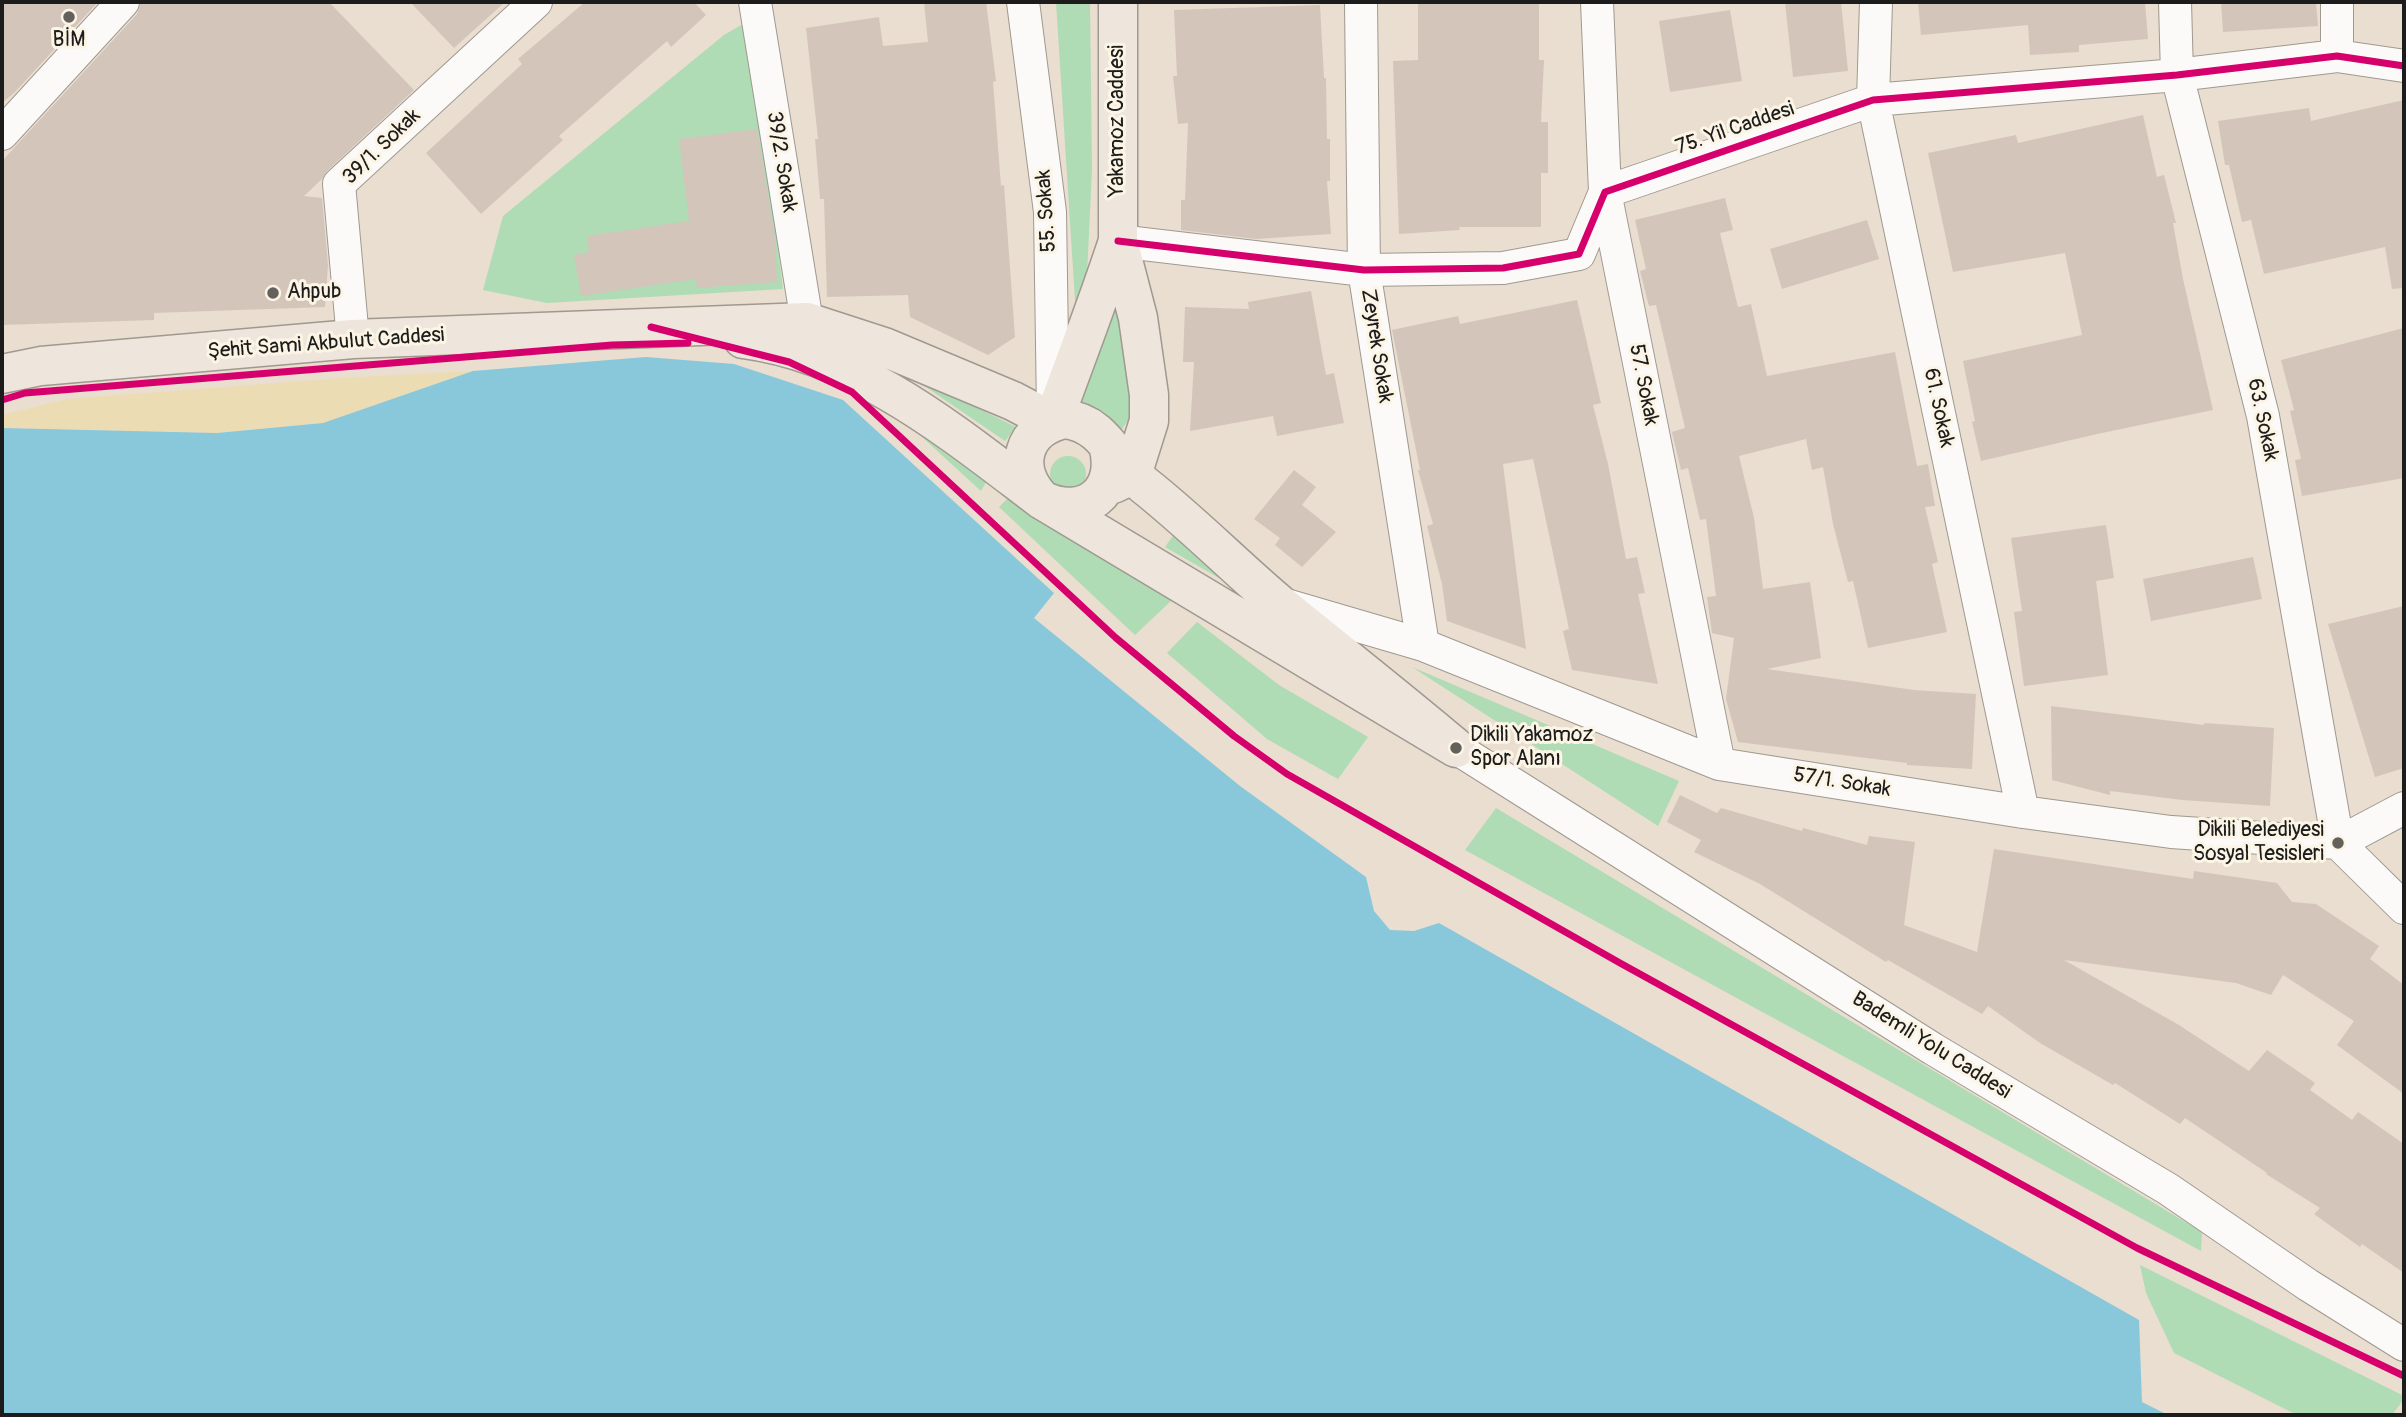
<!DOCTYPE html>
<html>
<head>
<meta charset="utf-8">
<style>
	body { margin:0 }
	#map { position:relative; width:2406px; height:1417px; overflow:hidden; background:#e9decf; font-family:Pangolin,sans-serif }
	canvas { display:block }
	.frame { position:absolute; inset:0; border:4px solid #1c1c1c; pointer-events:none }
</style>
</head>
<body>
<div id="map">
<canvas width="2406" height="1417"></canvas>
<div class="frame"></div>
</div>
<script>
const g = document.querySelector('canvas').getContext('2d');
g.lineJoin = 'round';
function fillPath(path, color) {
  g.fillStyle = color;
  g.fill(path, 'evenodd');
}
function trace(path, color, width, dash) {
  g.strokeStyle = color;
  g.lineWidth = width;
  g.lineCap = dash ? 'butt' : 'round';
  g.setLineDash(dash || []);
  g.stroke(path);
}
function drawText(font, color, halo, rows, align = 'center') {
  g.font = font + ' Pangolin,sans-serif';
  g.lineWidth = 6;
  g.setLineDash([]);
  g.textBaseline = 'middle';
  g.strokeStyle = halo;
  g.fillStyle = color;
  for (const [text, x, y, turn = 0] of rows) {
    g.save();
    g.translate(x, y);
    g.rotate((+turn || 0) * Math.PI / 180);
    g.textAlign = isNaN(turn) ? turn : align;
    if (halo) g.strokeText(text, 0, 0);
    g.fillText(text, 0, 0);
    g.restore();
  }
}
const green = new Path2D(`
	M 1056,2 L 1090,2 L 1092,169 L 1085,317 L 1076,316 Z
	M 750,20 L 783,289 L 547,303 L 483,290 L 503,216 L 724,35 Z
	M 1117,287 L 1134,412 L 1117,436 L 1073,406 Z
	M 904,372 L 1016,427 L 1005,441 Z
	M 909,425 L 989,477 L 981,491 Z
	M1050 474a18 18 0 1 1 36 0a18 18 0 1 1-36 0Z
	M 1013,493 L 1172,600 L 1135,635 L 999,507 Z
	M 1175,533 L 1238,589 L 1165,547 Z
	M 1197,622 L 1279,685 L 1368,737 L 1338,779 L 1267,739 L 1167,653 Z
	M 1412,667 L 1679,781 L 1658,826 Z
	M 1496,808 L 2202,1232 L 2201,1251 L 1465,850 Z
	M 2140,1265 L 2404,1396 L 2404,1399 L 2392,1415 L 2297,1415 L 2174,1353 L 2146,1293 Z`);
const sand = new Path2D(`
	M 473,371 L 323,423 L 217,433 L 2,428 L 2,415 L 67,399 L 341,378 Z`);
const water = new Path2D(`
	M 646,357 L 734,364 L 843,400 L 1054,593 L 1034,618 L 1240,786 L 1366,877 L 1374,911 L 1390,930 L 1414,931 L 1439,923 L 2139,1320 L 2142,1402 L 2168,1415 L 2,1415 L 2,428 L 217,433 L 323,423 L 473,371 Z`);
const building = new Path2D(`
	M 2,2 L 98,2 L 14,93 L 2,103 Z
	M 141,2 L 329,2 L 414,90 L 327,171 L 322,179 L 304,196 L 322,198 L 328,265 L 325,307 L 154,313 L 154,320 L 2,325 L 2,161 L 137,14 Z
	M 410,2 L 505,2 L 454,48 Z
	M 585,2 L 694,2 L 706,15 L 671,47 L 667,41 L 559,136 L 563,140 L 481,214 L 426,153 L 522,64 L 518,59 Z
	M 924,2 L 986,2 L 996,81 L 993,82 L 1001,186 L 1004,185 L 1015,337 L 988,355 L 910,317 L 908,295 L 827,297 L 824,199 L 820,199 L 815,139 L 818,139 L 806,28 L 879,17 L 883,46 L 928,42 Z
	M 1418,2 L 1539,2 L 1539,60 L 1544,60 L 1541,122 L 1548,122 L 1548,173 L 1541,173 L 1541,227 L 1459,227 L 1460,230 L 1399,234 L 1393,61 L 1418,60 Z
	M 1785,2 L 1841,2 L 1848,71 L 1793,77 Z
	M 1918,2 L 2145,2 L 2148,39 L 2079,45 L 2079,52 L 2030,55 L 2028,25 L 1921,35 Z
	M 2221,2 L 2316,2 L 2318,26 L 2223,32 Z
	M 1320,5 L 1324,78 L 1326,78 L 1327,139 L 1330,139 L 1330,181 L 1327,181 L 1331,234 L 1256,239 L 1181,230 L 1181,200 L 1185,200 L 1188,123 L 1178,124 L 1173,76 L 1177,76 L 1174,10 Z
	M 1730,10 L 1742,81 L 1670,92 L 1659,21 Z
	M 2404,100 L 2404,288 L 2392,289 L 2385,247 L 2264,274 L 2251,220 L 2242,222 L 2229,165 L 2225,165 L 2218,121 L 2309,108 L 2311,121 Z
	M 2143,115 L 2157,177 L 2164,175 L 2176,223 L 2173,223 L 2183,279 L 2213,410 L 2097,434 L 1981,461 L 1972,422 L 1975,421 L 1963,361 L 2082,335 L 2065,253 L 1953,272 L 1928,153 L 2016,135 L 2018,143 Z
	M 757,129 L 775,238 L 777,282 L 697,288 L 696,279 L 581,296 L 574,255 L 589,252 L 587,236 L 689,221 L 679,139 Z
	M 1725,198 L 1733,230 L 1720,233 L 1738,307 L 1751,304 L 1767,376 L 1895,352 L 1917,466 L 1928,464 L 1935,506 L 1925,507 L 1938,562 L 1932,564 L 1947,632 L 1868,648 L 1853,581 L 1848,582 L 1833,524 L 1823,467 L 1812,470 L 1806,439 L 1739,456 L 1754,518 L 1763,589 L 1810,582 L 1821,658 L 1767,669 L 1914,690 L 1976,694 L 1972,769 L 1907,765 L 1907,763 L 1738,742 L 1726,699 L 1734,638 L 1712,633 L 1707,597 L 1716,596 L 1706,519 L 1700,520 L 1688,468 L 1681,470 L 1672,432 L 1685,428 L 1656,305 L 1649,306 L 1640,271 L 1646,269 L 1635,220 Z
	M 1867,220 L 1879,259 L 1782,289 L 1770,249 Z
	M 1311,291 L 1326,375 L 1334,373 L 1344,423 L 1277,436 L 1273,416 L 1190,431 L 1194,362 L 1183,362 L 1185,307 L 1249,309 L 1248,302 Z
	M 1577,300 L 1601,403 L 1593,405 L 1608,464 L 1626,559 L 1637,557 L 1645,593 L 1638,594 L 1658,684 L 1572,670 L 1563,631 L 1569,629 L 1533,459 L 1503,464 L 1526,649 L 1447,621 L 1442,584 L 1427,526 L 1433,524 L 1418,470 L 1420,470 L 1392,330 L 1458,316 L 1460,324 Z
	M 2404,328 L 2404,478 L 2302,496 L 2295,460 L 2301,459 L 2290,411 L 2294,410 L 2281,360 Z
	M 1294,470 L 1316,487 L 1302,505 L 1336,532 L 1302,567 L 1275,545 L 1280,538 L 1254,519 Z
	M 2106,525 L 2114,578 L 2096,581 L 2108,675 L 2024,686 L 2014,612 L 2022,611 L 2011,538 Z
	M 2253,557 L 2262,599 L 2151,621 L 2143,579 Z
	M 2404,606 L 2404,768 L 2375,777 L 2328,624 Z
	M 2051,706 L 2204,725 L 2204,723 L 2274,728 L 2270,806 L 2182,800 L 2110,791 L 2110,795 L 2052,780 Z
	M 1680,795 L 1717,813 L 1721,808 L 1802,831 L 1803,828 L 1867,845 L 1869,836 L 1915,842 L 1904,925 L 1977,952 L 1994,849 L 2193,879 L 2194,871 L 2277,883 L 2292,902 L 2316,904 L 2379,946 L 2370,959 L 2404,985 L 2404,1094 L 2337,1045 L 2354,1021 L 2283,975 L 2271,995 L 2236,983 L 2064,960 L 2179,1025 L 2249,1071 L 2267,1050 L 2315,1083 L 2310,1090 L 2352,1120 L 2358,1112 L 2404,1144 L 2404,1273 L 2362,1244 L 2360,1247 L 2314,1214 L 2320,1208 L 2266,1174 L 2267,1173 L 2185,1118 L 2180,1124 L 2115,1083 L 2113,1085 L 2040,1043 L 1988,1006 L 1982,1014 L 1888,960 L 1886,962 L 1760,884 L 1694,852 L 1701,840 L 1667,822 Z`);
const minor = new Path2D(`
	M 755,2 L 807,322
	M 1023,2 L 1050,212 L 1053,410
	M 1361,2 L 1364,270 L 1423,645
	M 1597,2 L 1605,192 L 1719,764
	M 1876,2 L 1873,100 L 2023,812
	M 2175,2 L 2177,75 L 2263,416 L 2338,843
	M 2337,56 L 2337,2
	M 2,134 L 123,2
	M 1118,241 L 1364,270 L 1503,268 L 1579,254 L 1605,192 L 1873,100 L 2177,75 L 2337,56 L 2404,66
	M 353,339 L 339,184 L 536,2
	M 1283,604 L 1423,645 L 1719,764 L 2023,812 L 2171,832 L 2338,843 L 2404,908
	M 1456,748 L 1933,1049 L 2168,1189 L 2308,1285 L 2404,1345
	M 2338,843 L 2404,808`);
const major = new Path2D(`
	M 743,339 C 859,354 952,432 1042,500 C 1085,521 1121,491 1108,445
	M 2,374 L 41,366 L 353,339 L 807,322 L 884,347 L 1013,401 L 1053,422
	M 1065,419 C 1105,423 1115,462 1144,485 C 1191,522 1233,565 1279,604 C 1338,652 1398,699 1456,748 L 1042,500 C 1011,469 1022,428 1065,419 Z
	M 1053,422 C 1075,361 1098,302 1118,241
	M 1113,484 L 1132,475 L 1149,421 L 1149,395 L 1138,318 L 1118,241 L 1118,2`);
const cycleway = new Path2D(`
	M 1118,241 L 1364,270 L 1503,268 L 1579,254 L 1605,192 L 1873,100 L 2177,75 L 2337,56 L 2404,66
	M 651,327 L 789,362 L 852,392 L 1116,638 L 1234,736 L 1287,774 L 1620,963 L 2137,1248 L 2404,1376
	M 2,400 L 25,393 L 612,345 L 688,343`);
const markers = [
	[69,17,7,"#64605b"],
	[273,293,7,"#64605b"],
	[1456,748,7,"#64605b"],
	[2338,843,7,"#64605b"]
];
const poiNames = [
	["BİM",69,41,"center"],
	["Ahpub",287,293],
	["Dikili Yakamoz",1470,736],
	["Spor Alanı",1470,760],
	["Dikili Belediyesi",2324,831,"right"],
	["Sosyal Tesisleri",2324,855,"right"]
];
const streetNames = [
	["Yakamoz Caddesi",1118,121,-90],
	["75. Yil Caddesi",1735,129,-19],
	["39/1. Sokak",382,147,-44],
	["39/2. Sokak",781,162,81],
	["55. Sokak",1047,211,-94],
	["Şehit Sami Akbulut Caddesi",326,344,-4],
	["Zeyrek Sokak",1376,346,81],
	["57. Sokak",1643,385,79],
	["61. Sokak",1938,408,78],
	["63. Sokak",2262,420,78],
	["57/1. Sokak",1842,783,9],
	["Bademli Yolu Caddesi",1931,1046,32]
];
fillPath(green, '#afdbb5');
fillPath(sand, '#ecdcb4');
fillPath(water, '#88c8da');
fillPath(building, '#d4c5bb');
trace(minor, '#9f9990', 34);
trace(major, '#9f9990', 41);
trace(minor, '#fcfaf8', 32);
trace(major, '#eee5dd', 38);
trace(cycleway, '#d6006c', 7);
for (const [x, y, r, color] of markers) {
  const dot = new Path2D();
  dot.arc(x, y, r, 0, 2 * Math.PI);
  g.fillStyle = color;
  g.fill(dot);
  trace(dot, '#fcf5e5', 2.5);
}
drawText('21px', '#1c1c1c', '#fcf5e5', poiNames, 'left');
drawText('21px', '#1c1c1c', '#fcf5e5', streetNames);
</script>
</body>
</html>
